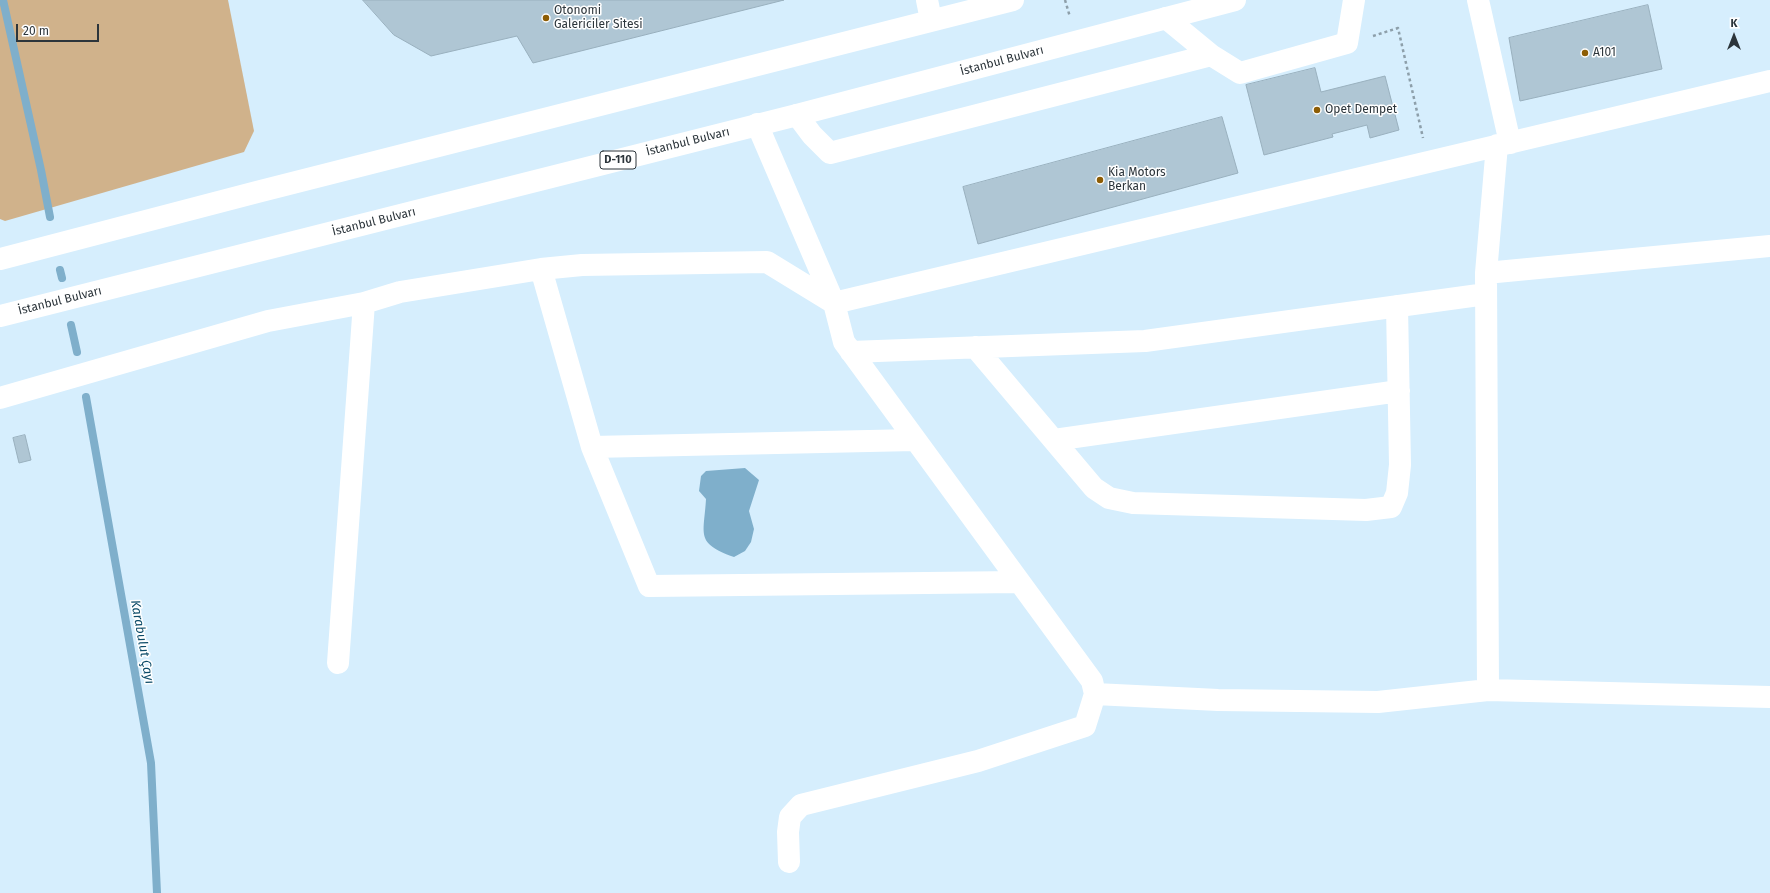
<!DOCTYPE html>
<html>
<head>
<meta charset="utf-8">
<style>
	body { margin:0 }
	#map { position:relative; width:1770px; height:893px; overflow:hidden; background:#d6eefd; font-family:"Fira Sans",sans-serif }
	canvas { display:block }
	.north { position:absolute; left:1714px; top:16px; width:40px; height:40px; -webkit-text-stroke:3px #fff; paint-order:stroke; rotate:0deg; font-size:11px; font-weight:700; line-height:16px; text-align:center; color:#2c353b }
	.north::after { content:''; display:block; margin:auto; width:14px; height:18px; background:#2c353b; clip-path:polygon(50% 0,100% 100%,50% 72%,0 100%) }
	.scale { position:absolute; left:16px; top:24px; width:83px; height:18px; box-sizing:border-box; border:2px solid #2c353b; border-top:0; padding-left:5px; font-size:12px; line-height:14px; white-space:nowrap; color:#2c353b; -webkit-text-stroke:3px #fff; paint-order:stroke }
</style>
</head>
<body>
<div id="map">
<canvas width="1770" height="893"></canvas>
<div class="north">K</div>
<div class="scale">20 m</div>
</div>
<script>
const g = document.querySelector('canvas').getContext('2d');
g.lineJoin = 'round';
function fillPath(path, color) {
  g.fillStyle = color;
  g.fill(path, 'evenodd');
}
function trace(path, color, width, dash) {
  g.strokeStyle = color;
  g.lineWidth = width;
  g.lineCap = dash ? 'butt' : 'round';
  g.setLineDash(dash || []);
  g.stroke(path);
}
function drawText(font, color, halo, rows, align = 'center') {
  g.font = font + ' "Fira Sans",sans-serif';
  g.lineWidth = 3;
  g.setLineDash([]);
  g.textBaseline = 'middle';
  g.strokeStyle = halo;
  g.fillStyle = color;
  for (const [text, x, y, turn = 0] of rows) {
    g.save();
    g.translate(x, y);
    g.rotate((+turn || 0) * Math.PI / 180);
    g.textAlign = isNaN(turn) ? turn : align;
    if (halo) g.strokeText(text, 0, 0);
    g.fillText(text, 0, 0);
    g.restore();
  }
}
const green = new Path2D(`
	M 0,0 L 228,0 L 254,131 L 244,152 L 5,221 L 0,219 Z`);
const water = new Path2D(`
	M 745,468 L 759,480 L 749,511 L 754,529 L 751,542 L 745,551 L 734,557 C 695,543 704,535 706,499 L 699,491 L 701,476 L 706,471 Z`);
const stream = new Path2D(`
	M 3,0 L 41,170 L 50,217
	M 60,270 L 62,278
	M 71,325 L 77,352
	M 86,397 L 151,763 L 157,893`);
const building = new Path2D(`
	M 363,0 L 784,0 L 533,63 L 517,36 L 431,56 L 394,35 Z
	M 1648,5 L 1662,69 L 1520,101 L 1509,38 Z
	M 1315,68 L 1321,92 L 1385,76 L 1399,130 L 1370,138 L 1367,125 L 1332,134 L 1333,137 L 1264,155 L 1246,85 Z
	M 1222,117 L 1238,173 L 978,244 L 963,187 Z
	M 25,435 L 31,460 L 19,463 L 13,438 Z`);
const path = new Path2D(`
	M 1065,0 L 1070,17
	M 1373,36 L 1398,28 L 1423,138`);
const minor = new Path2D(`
	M 1478,0 L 1510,143
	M 1166,18 L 1211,55 L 1240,73 L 1347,43 L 1354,0
	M 797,115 L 812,135 L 830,153 L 1211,55
	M 757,124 L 834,303 L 844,342 L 1092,681 L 1095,694 L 1085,726 L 978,761 L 801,805 L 790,817 L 788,832 L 789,862
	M 1497,145 L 1486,273 L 1488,690 L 1770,697
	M 541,269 L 592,447 L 649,586 L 1019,582
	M 1486,273 L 1770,246
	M 975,347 L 1094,488 L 1109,498 L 1133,503 L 1366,510 L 1391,507 L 1397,493 L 1400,465 L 1397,306
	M 851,352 L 1145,341 L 1486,294
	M 0,398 L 268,321 L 364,303 L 400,292 L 541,269 L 582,265 L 767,262 L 834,303 L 1770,81
	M 1054,440 L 1399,391
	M 592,447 L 915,440
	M 338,663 L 364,303
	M 1095,694 L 1218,700 L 1378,702 L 1488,690`);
const major = new Path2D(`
	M 927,0 L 931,20`);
const highway = new Path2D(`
	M 0,259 L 257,192 L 1013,0
	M 0,316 L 797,115 L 1235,0`);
const markers = [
	[546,18,4,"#8d5d05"],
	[1585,53,4,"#8d5d05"],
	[1317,110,4,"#8d5d05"],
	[1100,180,4,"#8d5d05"]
];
const shields = [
	[618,160,36]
];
const shieldNames = [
	["D-110",618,160]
];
const poiNames = [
	["Otonomi",554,11],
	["Galericiler Sitesi",554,25],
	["A101",1593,53],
	["Opet Dempet",1325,110],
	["Kia Motors",1108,173],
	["Berkan",1108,187]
];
const streetNames = [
	["İstanbul Bulvarı",1002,61,-15],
	["İstanbul Bulvarı",688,142,-14],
	["İstanbul Bulvarı",374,222,-14],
	["İstanbul Bulvarı",60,301,-14]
];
const waterNames = [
	["Karabulut Çayı",142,642,80]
];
fillPath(green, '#d0b28b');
fillPath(water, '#7fafcb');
trace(stream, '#7fafcb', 8);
fillPath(building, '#afc6d4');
trace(building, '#99b0be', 1);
trace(path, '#8d9faa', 2.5, [3, 3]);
trace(minor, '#fff', 22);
trace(major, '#fff', 22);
trace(highway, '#fff', 22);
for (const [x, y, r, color] of markers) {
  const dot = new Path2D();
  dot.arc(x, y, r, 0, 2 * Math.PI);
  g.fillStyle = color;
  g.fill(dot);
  trace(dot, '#fff', 1.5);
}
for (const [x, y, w] of shields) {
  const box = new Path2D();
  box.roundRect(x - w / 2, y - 9, w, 18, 3);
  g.fillStyle = '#fff';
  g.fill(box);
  trace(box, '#2c353b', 1);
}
drawText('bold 11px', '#2c353b', null, shieldNames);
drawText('12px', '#2c353b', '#fff', poiNames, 'left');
drawText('12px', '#2c353b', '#fff', streetNames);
drawText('italic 13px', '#0d4c69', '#fff', waterNames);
</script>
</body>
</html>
